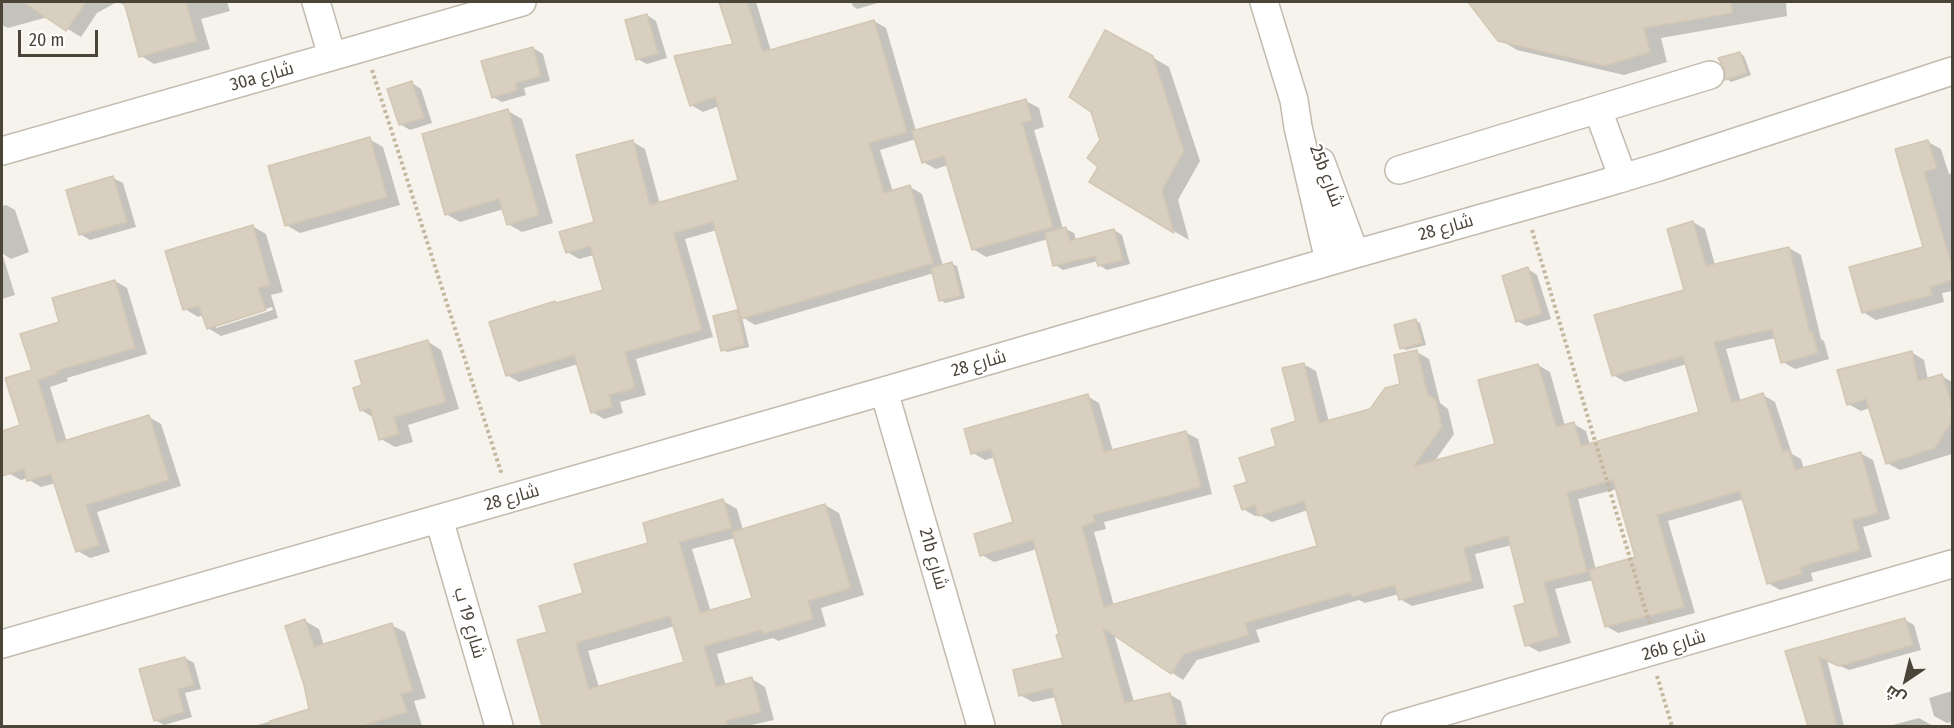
<!DOCTYPE html>
<html>
<head>
<meta charset="utf-8">
<style>
	body { margin:0 }
	#map { position:relative; width:1954px; height:728px; overflow:hidden; background:#f6f3ec; font-family:"Fira Sans Condensed",Cairo,sans-serif }
	canvas { display:block }
	.frame { position:absolute; inset:0; border:3px solid #4b4439; pointer-events:none }
	.north { position:absolute; left:1876px; top:650px; width:60px; height:60px; -webkit-text-stroke:4px #fff; paint-order:stroke; rotate:215deg; font-size:16px; font-weight:700; line-height:24px; text-align:center; color:#4b4439 }
	.north::after { content:''; display:block; margin:auto; width:21px; height:27px; background:#4b4439; clip-path:polygon(50% 0,100% 100%,50% 72%,0 100%) }
	.scale { position:absolute; left:18px; top:30px; width:80px; height:27px; box-sizing:border-box; border:3px solid #4b4439; border-top:0; padding-left:8px; font-size:18px; line-height:21px; white-space:nowrap; color:#4b4439; -webkit-text-stroke:4px #fff; paint-order:stroke }
</style>
</head>
<body>
<div id="map">
<canvas width="1954" height="728"></canvas>
<div class="frame"></div>
<div class="north">ش</div>
<div class="scale">20 m</div>
</div>
<script>
const g = document.querySelector('canvas').getContext('2d');
g.lineJoin = 'round';
function fillPath(path, color) {
  g.fillStyle = color;
  g.fill(path, 'evenodd');
}
function trace(path, color, width, dash) {
  g.strokeStyle = color;
  g.lineWidth = width;
  g.lineCap = dash ? 'butt' : 'round';
  g.setLineDash(dash || []);
  g.stroke(path);
}
function drawText(font, color, halo, rows, align = 'center') {
  g.font = font + ' "Fira Sans Condensed",Cairo,sans-serif';
  g.lineWidth = 4.5;
  g.setLineDash([]);
  g.textBaseline = 'middle';
  g.strokeStyle = halo;
  g.fillStyle = color;
  for (const [text, x, y, turn = 0] of rows) {
    g.save();
    g.translate(x, y);
    g.rotate((+turn || 0) * Math.PI / 180);
    g.textAlign = isNaN(turn) ? turn : align;
    if (halo) g.strokeText(text, 0, 0);
    g.fillText(text, 0, 0);
    g.restore();
  }
}
const shadow = new Path2D(`
	M 2,2 L 117,2 L 97,13 L 81,37 L 48,17 L 8,28 L 2,25 Z
	M 118,2 L 227,2 L 230,11 L 201,19 L 210,49 L 154,64 L 141,56 L 126,6 Z
	M 721,2 L 756,2 L 771,51 L 874,21 L 886,28 L 916,131 L 1026,101 L 1039,108 L 1044,127 L 1034,130 L 1063,229 L 1066,229 L 1074,233 L 1076,240 L 1114,230 L 1122,235 L 1130,264 L 1107,270 L 1099,265 L 1098,261 L 1063,270 L 1055,265 L 1048,239 L 986,257 L 973,249 L 948,165 L 936,169 L 923,162 L 916,139 L 880,150 L 893,192 L 910,187 L 922,194 L 943,266 L 952,264 L 957,266 L 965,298 L 945,303 L 941,300 L 934,273 L 755,325 L 742,317 L 749,347 L 727,352 L 723,350 L 736,312 L 742,315 L 717,230 L 685,239 L 713,337 L 636,359 L 646,395 L 620,402 L 623,413 L 604,419 L 592,412 L 578,364 L 519,382 L 507,375 L 558,304 L 605,291 L 594,255 L 579,259 L 567,252 L 596,223 L 633,142 L 645,149 L 660,204 L 740,181 L 719,106 L 703,112 L 691,105 L 735,45 Z
	M 851,2 L 878,2 L 878,3 L 857,9 L 853,6 Z
	M 1470,2 L 1786,2 L 1787,16 L 1661,38 L 1667,62 L 1624,75 L 1517,50 L 1499,39 Z
	M 647,15 L 656,21 L 667,58 L 647,64 L 637,59 Z
	M 533,48 L 543,54 L 550,81 L 524,88 L 526,95 L 502,102 L 493,97 Z
	M 1740,53 L 1744,56 L 1751,75 L 1731,82 L 1727,79 Z
	M 1152,57 L 1169,67 L 1200,161 L 1178,200 L 1189,240 L 1091,182 Z
	M 412,83 L 421,89 L 432,123 L 410,130 L 400,124 Z
	M 508,111 L 522,119 L 553,223 L 522,232 L 508,224 L 504,209 L 460,222 L 446,214 Z
	M 369,139 L 383,147 L 400,205 L 300,233 L 286,225 Z
	M 1928,142 L 1941,149 L 1949,174 L 1952,173 L 1952,291 L 1942,293 L 1944,302 L 1876,320 L 1863,312 L 1924,248 L 1897,150 Z
	M 113,178 L 123,183 L 136,227 L 90,240 L 80,234 Z
	M 6,205 L 15,210 L 29,252 L 11,259 L 2,253 L 15,295 L 2,299 L 2,206 Z
	M 1693,222 L 1705,229 L 1715,265 L 1789,248 L 1801,255 L 1821,339 L 1824,341 L 1829,359 L 1795,369 L 1783,362 L 1776,338 L 1726,349 L 1741,402 L 1763,395 L 1775,402 L 1792,454 L 1801,459 L 1804,469 L 1860,453 L 1873,460 L 1890,519 L 1863,527 L 1872,557 L 1811,573 L 1813,581 L 1780,590 L 1768,583 L 1744,499 L 1668,521 L 1695,613 L 1618,633 L 1606,626 L 1593,580 L 1555,589 L 1571,643 L 1539,652 L 1527,645 L 1527,605 L 1512,545 L 1475,554 L 1484,588 L 1412,606 L 1400,599 L 1399,594 L 1365,603 L 1359,600 L 1256,630 L 1260,642 L 1197,660 L 1183,680 L 1114,634 L 1134,702 L 1169,694 L 1181,701 L 1187,726 L 1065,726 L 1056,697 L 1033,702 L 1020,695 L 1065,660 L 1061,636 L 1037,549 L 994,562 L 982,555 L 1015,523 L 995,457 L 985,460 L 973,453 L 1087,396 L 1099,403 L 1113,451 L 1185,432 L 1198,439 L 1212,494 L 1104,522 L 1106,529 L 1094,532 L 1114,606 L 1319,547 L 1308,510 L 1272,522 L 1259,515 L 1255,516 L 1243,509 L 1249,482 L 1298,422 L 1303,364 L 1316,371 L 1329,422 L 1371,410 L 1402,386 L 1417,352 L 1429,359 L 1440,403 L 1448,409 L 1454,434 L 1434,462 L 1497,445 L 1538,365 L 1550,372 L 1565,426 L 1574,424 L 1586,431 L 1590,445 L 1701,413 L 1687,364 L 1625,382 L 1613,375 L 1686,291 ZM 1617,489 L 1637,558 L 1596,570 L 1578,499 Z
	M 252,226 L 266,234 L 283,292 L 271,295 L 278,318 L 221,336 L 208,328 L 203,315 L 198,317 L 185,309 ZM 272,307 L 273,310 L 216,328 L 216,325 Z
	M 1528,269 L 1537,275 L 1551,319 L 1527,326 L 1517,321 Z
	M 115,281 L 127,288 L 147,354 L 67,378 L 68,381 L 50,387 L 67,442 L 149,417 L 161,424 L 181,486 L 97,512 L 110,552 L 90,558 L 78,551 L 56,483 L 41,487 L 29,480 L 28,478 L 21,480 L 8,473 L 2,451 L 2,432 L 22,426 L 34,371 L 61,323 Z
	M 1416,321 L 1420,323 L 1426,345 L 1406,350 L 1402,348 Z
	M 427,341 L 441,350 L 459,409 L 408,425 L 413,442 L 395,447 L 381,439 L 374,418 L 361,410 L 364,386 Z
	M 1911,352 L 1924,360 L 1928,380 L 1942,376 L 1952,382 L 1952,454 L 1900,470 L 1887,463 L 1870,408 L 1861,411 L 1848,404 Z
	M 723,501 L 737,509 L 743,530 L 825,505 L 839,513 L 864,595 L 821,608 L 826,626 L 778,641 L 773,638 L 717,654 L 726,686 L 752,679 L 765,687 L 774,720 L 747,726 L 544,726 L 519,641 L 549,633 L 585,594 L 650,544 ZM 735,538 L 754,599 L 711,612 L 692,549 ZM 675,626 L 686,663 L 599,687 L 588,651 Z
	M 1905,620 L 1914,625 L 1921,650 L 1849,670 L 1827,660 L 1844,726 L 1809,726 L 1787,652 Z
	M 305,621 L 319,629 L 324,646 L 391,625 L 405,632 L 426,698 L 414,701 L 422,726 L 254,726 L 311,710 Z
	M 185,658 L 194,663 L 201,689 L 185,693 L 192,717 L 164,725 L 155,720 Z
	M 1952,691 L 1952,722 L 1947,723 L 1934,716 L 1929,698 Z
	M 1919,718 L 1933,726 L 1889,726 Z`);
const building = new Path2D(`
	M 23,2 L 86,2 L 66,31 Z
	M 124,2 L 186,2 L 197,41 L 139,57 Z
	M 719,2 L 747,2 L 763,52 L 874,20 L 907,132 L 869,143 L 884,193 L 910,185 L 933,263 L 741,319 L 713,222 L 674,233 L 702,330 L 625,352 L 635,388 L 609,395 L 612,407 L 591,413 L 574,355 L 506,376 L 489,322 L 555,301 L 556,303 L 603,290 L 590,246 L 566,253 L 559,232 L 594,222 L 576,155 L 633,140 L 650,205 L 738,180 L 715,97 L 690,106 L 674,56 L 733,44 Z
	M 1468,2 L 1731,2 L 1732,13 L 1644,28 L 1650,52 L 1605,66 L 1498,41 Z
	M 647,14 L 658,53 L 636,60 L 625,20 Z
	M 1105,30 L 1153,56 L 1184,151 L 1162,190 L 1174,233 L 1089,182 L 1098,167 L 1087,158 L 1100,140 L 1091,112 L 1069,97 Z
	M 533,47 L 541,76 L 516,83 L 517,90 L 492,98 L 481,61 Z
	M 1740,52 L 1747,73 L 1725,80 L 1725,70 L 1718,58 Z
	M 412,81 L 424,118 L 399,125 L 387,89 Z
	M 1026,99 L 1032,120 L 1022,123 L 1053,227 L 972,250 L 944,156 L 922,163 L 912,131 Z
	M 508,109 L 539,215 L 507,225 L 499,199 L 445,215 L 422,134 Z
	M 370,137 L 387,197 L 285,226 L 268,166 Z
	M 1928,140 L 1937,168 L 1924,172 L 1953,270 L 1953,280 L 1930,287 L 1932,295 L 1862,313 L 1849,267 L 1923,247 L 1895,149 Z
	M 113,176 L 127,222 L 79,235 L 66,190 Z
	M 1693,221 L 1706,266 L 1789,247 L 1810,333 L 1812,332 L 1818,353 L 1781,363 L 1772,329 L 1714,342 L 1732,403 L 1763,393 L 1783,452 L 1789,450 L 1795,470 L 1861,452 L 1878,513 L 1852,520 L 1860,550 L 1800,567 L 1802,574 L 1767,584 L 1740,491 L 1657,515 L 1684,607 L 1605,627 L 1589,570 L 1635,557 L 1613,480 L 1567,493 L 1587,572 L 1544,582 L 1559,636 L 1525,646 L 1514,606 L 1525,603 L 1508,536 L 1464,548 L 1472,581 L 1399,600 L 1395,585 L 1352,597 L 1350,593 L 1245,623 L 1249,635 L 1184,654 L 1171,674 L 1103,628 L 1125,703 L 1170,693 L 1178,726 L 1063,726 L 1052,688 L 1019,696 L 1013,670 L 1063,658 L 1056,635 L 1059,634 L 1033,540 L 980,556 L 974,534 L 1013,522 L 991,449 L 971,454 L 964,429 L 1088,394 L 1104,452 L 1186,431 L 1201,487 L 1093,515 L 1095,522 L 1082,526 L 1104,607 L 1317,546 L 1304,501 L 1258,516 L 1255,505 L 1242,510 L 1234,486 L 1247,482 L 1239,458 L 1276,446 L 1271,429 L 1296,421 L 1282,368 L 1304,363 L 1319,423 L 1370,409 L 1385,388 L 1400,384 L 1394,355 L 1417,350 L 1428,395 L 1436,400 L 1442,427 L 1414,466 L 1495,444 L 1478,380 L 1538,364 L 1556,427 L 1574,422 L 1581,446 L 1699,412 L 1683,356 L 1612,376 L 1594,315 L 1684,290 L 1667,229 Z
	M 253,225 L 270,285 L 258,288 L 266,310 L 207,329 L 199,306 L 183,310 L 165,251 Z
	M 1066,227 L 1070,241 L 1114,229 L 1123,260 L 1098,266 L 1095,256 L 1053,266 L 1045,233 Z
	M 952,262 L 961,296 L 939,301 L 931,268 Z
	M 1528,267 L 1542,314 L 1516,322 L 1502,276 Z
	M 115,280 L 135,348 L 56,371 L 57,374 L 38,380 L 57,443 L 149,415 L 169,480 L 86,505 L 99,545 L 76,552 L 51,474 L 27,481 L 24,469 L 2,476 L 2,431 L 20,425 L 5,378 L 32,370 L 20,334 L 59,322 L 52,298 Z
	M 737,310 L 745,345 L 721,351 L 713,316 Z
	M 1416,319 L 1422,343 L 1400,349 L 1394,325 Z
	M 428,340 L 446,402 L 394,417 L 399,434 L 379,440 L 370,408 L 360,411 L 353,388 L 362,385 L 355,361 Z
	M 1912,351 L 1918,381 L 1942,374 L 1953,408 L 1953,419 L 1935,448 L 1886,464 L 1866,399 L 1847,405 L 1837,370 Z
	M 723,499 L 732,528 L 679,542 L 700,613 L 752,598 L 732,532 L 825,504 L 851,588 L 808,601 L 813,619 L 763,634 L 762,630 L 704,646 L 716,687 L 752,677 L 761,712 L 726,721 L 727,726 L 542,726 L 517,640 L 547,632 L 539,606 L 583,593 L 574,564 L 648,543 L 643,523 ZM 670,616 L 684,662 L 589,689 L 576,643 Z
	M 1905,618 L 1913,645 L 1839,666 L 1819,657 L 1837,726 L 1808,726 L 1785,651 Z
	M 305,619 L 314,647 L 392,623 L 413,691 L 401,694 L 407,712 L 362,726 L 270,726 L 270,721 L 309,709 L 304,685 L 285,626 Z
	M 185,657 L 194,685 L 178,689 L 184,712 L 154,721 L 139,669 Z`);
const path = new Path2D(`
	M 372,70 L 502,475
	M 1532,230 L 1650,625
	M 1657,676 L 1672,726`);
const minor = new Path2D(`
	M 316,2 L 332,56
	M 1264,2 L 1294,100 L 1298,127 L 1329,261
	M 1598,110 L 1623,178
	M 2,151 L 522,2
	M 1321,162 L 1355,254
	M 1399,170 L 1710,75
	M 884,391 L 981,726
	M 439,519 L 499,726
	M 2,644 L 884,391 L 1355,254 L 1592,187 L 1659,167 L 1952,71
	M 1395,726 L 1952,564`);
const streetNames = [
	["30a شارع",262,77,-16],
	["25b شارع",1326,176,69],
	["شارع 28",1446,228,-16],
	["شارع 28",979,364,-16],
	["شارع 28",512,498,-16],
	["21b شارع",933,559,74],
	["شارع 19 ب",469,623,74],
	["26b شارع",1674,646,-17]
];
fillPath(shadow, '#0003');
fillPath(building, '#d8cfc1');
trace(building, '#d3c7b4', 1.5);
trace(minor, '#c2bbae', 30);
trace(path, '#c4b79f', 4, [3, 3]);
trace(minor, '#fff', 27);
drawText('18px', '#4b4439', '#fff', streetNames);
</script>
</body>
</html>
